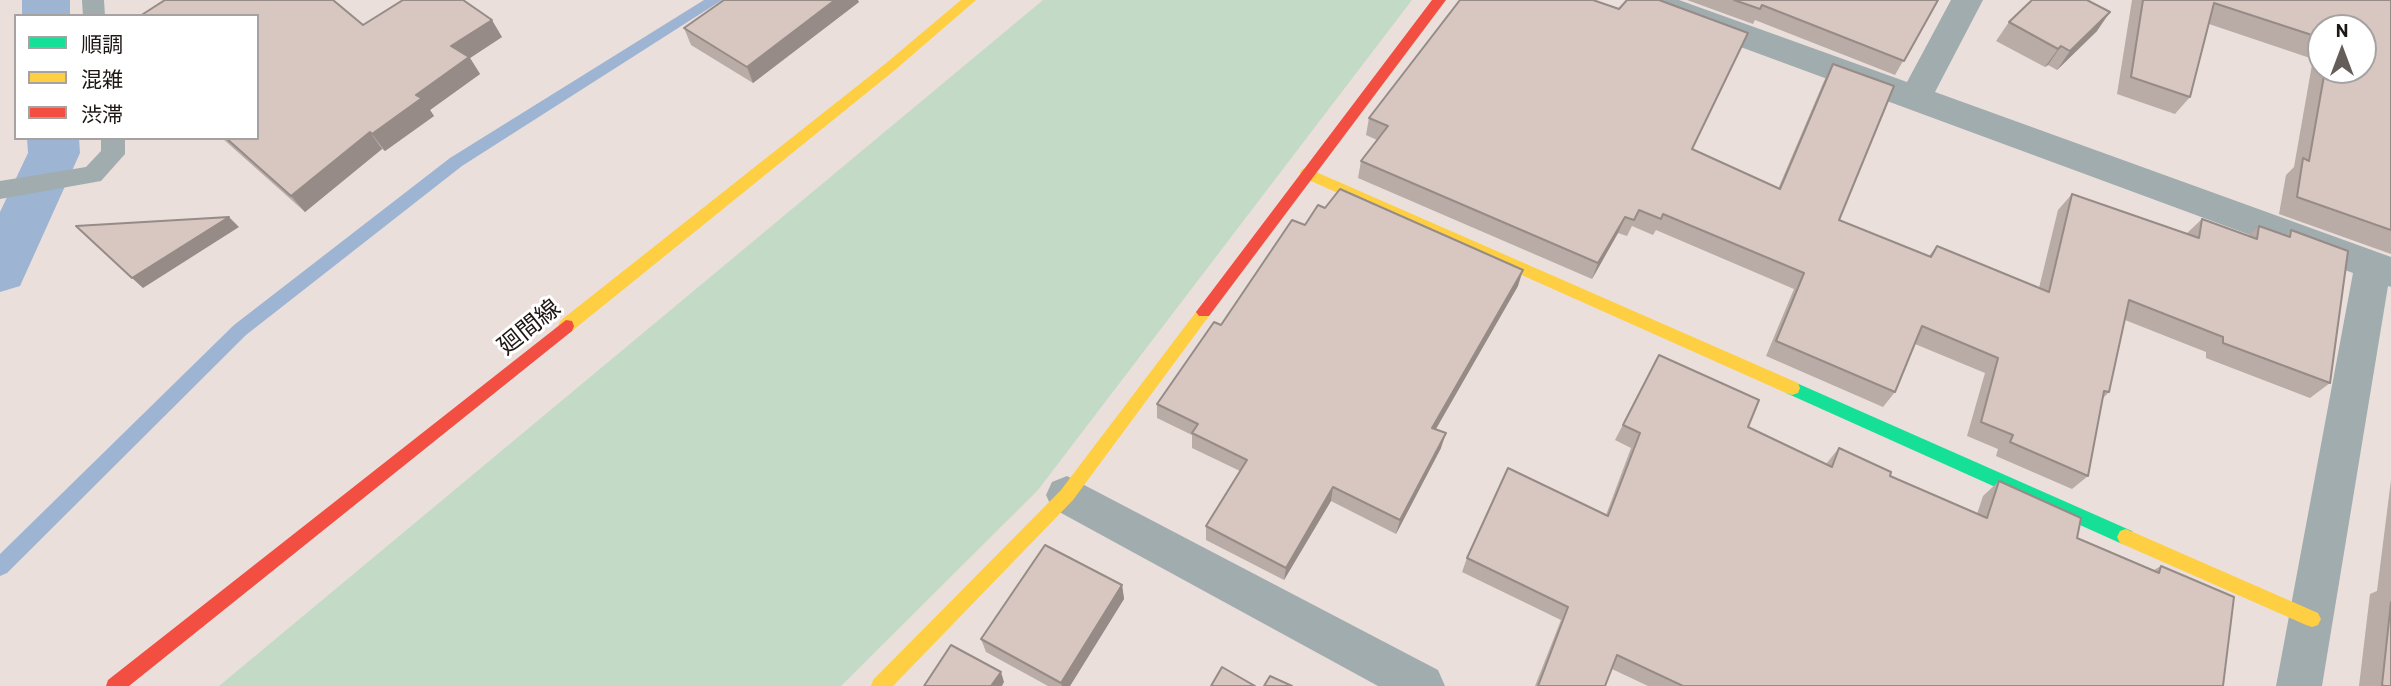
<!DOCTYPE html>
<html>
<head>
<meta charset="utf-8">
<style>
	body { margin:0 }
	#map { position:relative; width:2391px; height:686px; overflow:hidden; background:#eadfdb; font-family:Barlow,"Noto Sans JP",sans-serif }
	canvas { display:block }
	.legend { position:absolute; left:14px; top:14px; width:245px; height:126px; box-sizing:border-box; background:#fff; border:2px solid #a5a2a1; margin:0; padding:9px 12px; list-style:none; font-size:21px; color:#1e1714 }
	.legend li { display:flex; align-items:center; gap:14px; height:35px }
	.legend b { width:35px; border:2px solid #a5a2a1 }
	.north { position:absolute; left:2307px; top:14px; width:70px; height:70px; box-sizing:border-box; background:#fff; border:2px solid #a5a2a1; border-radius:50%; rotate:0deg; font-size:19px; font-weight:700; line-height:28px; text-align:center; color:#1e1714 }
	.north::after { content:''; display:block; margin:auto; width:24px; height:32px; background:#655d5a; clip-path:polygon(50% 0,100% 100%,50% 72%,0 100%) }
</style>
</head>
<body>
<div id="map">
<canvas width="2391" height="686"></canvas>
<ul class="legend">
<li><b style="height:9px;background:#16e098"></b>順調</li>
<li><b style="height:9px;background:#ffcf43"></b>混雑</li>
<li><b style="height:9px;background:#f24e42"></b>渋滞</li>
</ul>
<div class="north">N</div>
</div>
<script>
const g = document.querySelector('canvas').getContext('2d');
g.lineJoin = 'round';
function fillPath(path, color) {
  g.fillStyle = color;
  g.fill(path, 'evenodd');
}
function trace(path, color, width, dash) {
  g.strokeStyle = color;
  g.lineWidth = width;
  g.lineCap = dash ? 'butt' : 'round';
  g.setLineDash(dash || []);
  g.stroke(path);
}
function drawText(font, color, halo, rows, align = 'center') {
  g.font = font + ' Barlow,"Noto Sans JP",sans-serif';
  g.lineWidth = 6;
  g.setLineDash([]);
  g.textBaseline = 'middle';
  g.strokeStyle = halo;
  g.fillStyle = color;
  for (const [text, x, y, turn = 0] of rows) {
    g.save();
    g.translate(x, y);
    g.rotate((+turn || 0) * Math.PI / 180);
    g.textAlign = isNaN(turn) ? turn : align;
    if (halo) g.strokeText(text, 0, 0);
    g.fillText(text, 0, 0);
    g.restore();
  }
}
const green = new Path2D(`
	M 1043,0 L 1412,0 L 1038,490 L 841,686 L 219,686 Z`);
const stream = new Path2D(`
	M 704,0 L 722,0 L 462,166 L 246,335 L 7,573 L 0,576 L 0,554 L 234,325 L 450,158 Z`);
const canal = new Path2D(`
	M 22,0 L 70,0 L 70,16 L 22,16 Z
	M 27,138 L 79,138 L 80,153 L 20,286 L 0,292 L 0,212 L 28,153 Z`);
const lane = new Path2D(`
	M 82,0 L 104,0 L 105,16 L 83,16 Z
	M 101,138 L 125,138 L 125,154 L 101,181 L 0,199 L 0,181 L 86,167 L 101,151 Z`);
const street = new Path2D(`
	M 1630,0 L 1679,0 L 1907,82 L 1951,0 L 1983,0 L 1935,92 L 2391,257 L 2391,287 L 2388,286 L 2322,686 L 2276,686 L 2353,273 L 1635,8 Z
	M 1067,476 L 1438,670 L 1445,686 L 1378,686 L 1052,508 L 1046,495 L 1052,482 Z`);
const fast = new Path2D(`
	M 1792,381 L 2132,531 L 2135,537 L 2132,543 L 2126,545 L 2120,543 L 1786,393 L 1784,388 L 1786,383 Z`);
const slow = new Path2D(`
	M 961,0 L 976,0 L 895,70 L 572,331 L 560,331 L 558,326 L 560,321 L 885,64 Z
	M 1307,168 L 1798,383 L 1800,388 L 1798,393 L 1792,395 L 1786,393 L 1302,177 L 1300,173 L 1302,169 Z
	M 1204,306 L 1209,308 L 1212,312 L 1209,316 L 1073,500 L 893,686 L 871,686 L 873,680 L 1061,490 L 1199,308 Z
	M 2126,529 L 2318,613 L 2321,619 L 2318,625 L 2312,627 L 2306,625 L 2120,543 L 2117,537 L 2120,531 Z`);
const jam = new Path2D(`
	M 1432,0 L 1446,0 L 1209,316 L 1199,316 L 1196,312 L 1199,308 Z
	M 566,320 L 572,321 L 574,326 L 572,331 L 129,686 L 106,686 L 108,680 Z`);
const wall = new Path2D(`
	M 1687,0 L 1938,0 L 1895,75 L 1755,20 L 1753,24 Z
	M 2132,0 L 2391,0 L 2391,254 L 2279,214 L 2286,175 L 2294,167 L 2313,59 L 2209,24 L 2190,97 L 2175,114 L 2117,94 ZM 2321,28 L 2363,70 L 2321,70 Z
	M 859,2 L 753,83 L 691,45 L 684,28 Z
	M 1619,9 L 1693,149 L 1778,189 L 1824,81 L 1833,64 L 1839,220 L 1929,256 L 1937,246 L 2039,288 L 2058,210 L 2072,194 L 2186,234 L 2202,219 L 2248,236 L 2259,226 L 2285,236 L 2291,230 L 2330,383 L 2310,398 L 2206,358 L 2206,352 L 2125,320 L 2109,392 L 2103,398 L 2088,476 L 2072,489 L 1996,456 L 1998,449 L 1967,436 L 1985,373 L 1915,344 L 1895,392 L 1883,407 L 1766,356 L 1794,289 L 1656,230 L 1653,235 L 1632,226 L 1627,236 L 1618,233 L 1592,279 L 1358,178 L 1361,161 L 1377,140 L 1366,135 L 1369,118 Z
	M 2009,22 L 2097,31 L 2057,70 L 2048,65 L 2045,67 L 1996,41 Z
	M 363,25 L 502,37 L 470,58 L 480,74 L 430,110 L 434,116 L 385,151 L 382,149 L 305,212 L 222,138 L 257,138 Z
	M 1305,225 L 1518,286 L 1435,429 L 1441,448 L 1396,534 L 1331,501 L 1284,580 L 1206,540 L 1206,526 L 1240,471 L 1192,448 L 1192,435 L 1157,418 L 1157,404 L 1221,325 Z
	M 1659,355 L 1748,427 L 1826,464 L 1839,448 L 1890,476 L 1977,514 L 1983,496 L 1999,481 L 2077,538 L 2154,570 L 2161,566 L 2223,686 L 1648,686 L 1612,669 L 1605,686 L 1535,686 L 1561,620 L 1462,572 L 1467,558 L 1606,515 L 1631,448 L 1615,440 Z
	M 2391,480 L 2391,686 L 2359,686 L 2370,594 L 2377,591 Z
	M 1122,585 L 1124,599 L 1070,686 L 1048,686 L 986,652 L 981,639 Z`);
const shadedWall = new Path2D(`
	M 835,0 L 858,0 L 859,2 L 753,83 L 747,67 Z
	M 2110,12 L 2097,31 L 2057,70 L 2070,51 Z
	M 492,20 L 502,37 L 470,58 L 480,74 L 430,110 L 434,116 L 385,151 L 372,134 L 416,95 L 451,46 Z
	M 2061,46 L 2048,65 L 2045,67 L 2058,49 Z
	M 370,132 L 382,149 L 305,212 L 291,196 Z
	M 229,217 L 239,227 L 143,288 L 132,278 Z
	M 1625,217 L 1618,233 L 1592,279 L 1598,263 Z
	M 1523,270 L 1518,286 L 1428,443 L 1432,428 Z
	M 1446,433 L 1441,448 L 1396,534 L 1400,520 Z
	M 1333,487 L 1331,501 L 1284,580 L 1286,568 Z
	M 1122,585 L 1124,599 L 1070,686 L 1062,686 L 1061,683 Z
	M 1001,672 L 1004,682 L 1002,686 L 991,686 Z`);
const building = new Path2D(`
	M 165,0 L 333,0 L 363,25 L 403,0 L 463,0 L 492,20 L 451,46 L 469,57 L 416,95 L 422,98 L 372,134 L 370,132 L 291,196 L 226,138 L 257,138 L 257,16 L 140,16 Z
	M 724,0 L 835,0 L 747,67 L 684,28 Z
	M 1460,0 L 1593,0 L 1619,9 L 1627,0 L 1659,0 L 1748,33 L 1692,149 L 1780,189 L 1833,64 L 1894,86 L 1839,220 L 1931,257 L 1937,246 L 2049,292 L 2072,194 L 2199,238 L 2202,219 L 2257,239 L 2259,226 L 2290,237 L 2291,230 L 2348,251 L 2330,383 L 2223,343 L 2223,337 L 2129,300 L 2109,392 L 2104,391 L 2088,476 L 2010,442 L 2013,435 L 1981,422 L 1998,358 L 1922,326 L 1895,392 L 1776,341 L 1804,273 L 1663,214 L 1661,219 L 1639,210 L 1634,220 L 1625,217 L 1598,263 L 1361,161 L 1388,126 L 1369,118 Z
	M 1734,0 L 1938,0 L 1904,61 L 1762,5 L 1760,9 Z
	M 2032,0 L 2087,0 L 2110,12 L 2070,51 L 2061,46 L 2058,49 L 2009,22 Z
	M 2143,0 L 2391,0 L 2391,230 L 2297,197 L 2303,158 L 2309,161 L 2325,70 L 2363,70 L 2363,28 L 2321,28 L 2321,38 L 2214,3 L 2190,97 L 2131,77 Z
	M 1340,189 L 1523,270 L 1432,428 L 1446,433 L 1400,520 L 1333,487 L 1286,568 L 1206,526 L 1247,460 L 1192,433 L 1198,424 L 1157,404 L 1214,322 L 1221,325 L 1292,220 L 1305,225 L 1318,205 L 1325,208 Z
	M 229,217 L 132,278 L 76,226 Z
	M 1659,355 L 1759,400 L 1748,427 L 1832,467 L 1839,448 L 1891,472 L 1890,476 L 1987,518 L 1999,481 L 2081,518 L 2077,538 L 2159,573 L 2161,566 L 2234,597 L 2223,686 L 1683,686 L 1617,655 L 1605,686 L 1538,686 L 1568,607 L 1467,558 L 1508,468 L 1608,516 L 1640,433 L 1623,425 Z
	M 1045,545 L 1122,585 L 1061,683 L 981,639 Z
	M 2391,602 L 2391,686 L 2384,686 L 2382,685 Z
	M 951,645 L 1001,672 L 991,686 L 924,686 Z
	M 1222,667 L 1255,686 L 1211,686 Z
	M 1270,676 L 1292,686 L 1264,686 Z`);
const streetNames = [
	["廻間線",529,327,-39]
];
fillPath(green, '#c3dbc6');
fillPath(stream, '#9eb4d3');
fillPath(canal, '#9eb4d3');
fillPath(lane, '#a0acae');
fillPath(street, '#a0acae');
fillPath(fast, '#16e098');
fillPath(slow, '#ffcf43');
fillPath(jam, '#f24e42');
fillPath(wall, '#b9aba5');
fillPath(shadedWall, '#968b86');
fillPath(building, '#d7c7c0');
trace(building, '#968b86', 2);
drawText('24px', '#1e1714', '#fff', streetNames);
</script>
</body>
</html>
